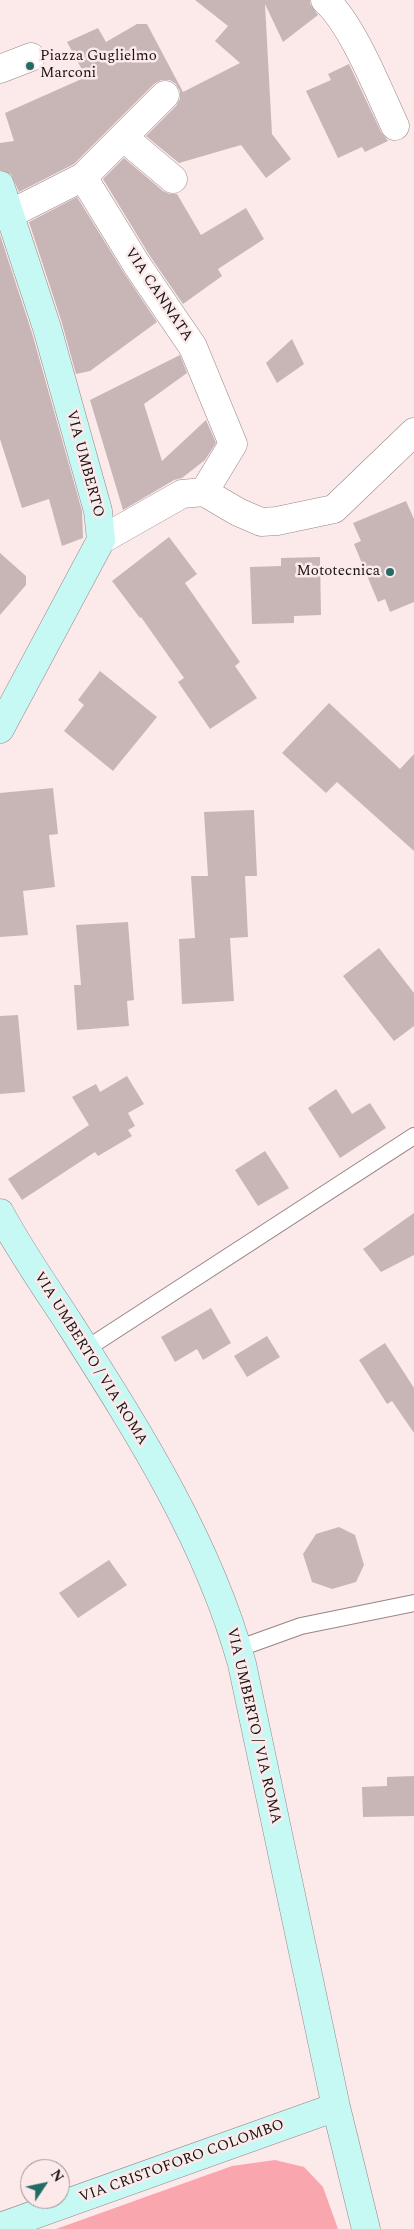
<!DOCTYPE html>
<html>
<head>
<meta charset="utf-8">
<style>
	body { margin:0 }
	#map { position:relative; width:414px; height:2229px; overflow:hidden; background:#fce9ea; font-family:Spectral,serif }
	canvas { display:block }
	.north { position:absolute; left:20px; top:2159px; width:50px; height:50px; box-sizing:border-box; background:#fce9ea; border:1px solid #a19394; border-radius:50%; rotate:56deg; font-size:14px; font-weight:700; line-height:20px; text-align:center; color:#181212 }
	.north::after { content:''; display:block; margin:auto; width:18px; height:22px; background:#236c66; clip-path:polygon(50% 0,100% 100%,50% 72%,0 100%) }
</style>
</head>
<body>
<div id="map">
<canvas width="414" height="2229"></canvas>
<div class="north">N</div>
</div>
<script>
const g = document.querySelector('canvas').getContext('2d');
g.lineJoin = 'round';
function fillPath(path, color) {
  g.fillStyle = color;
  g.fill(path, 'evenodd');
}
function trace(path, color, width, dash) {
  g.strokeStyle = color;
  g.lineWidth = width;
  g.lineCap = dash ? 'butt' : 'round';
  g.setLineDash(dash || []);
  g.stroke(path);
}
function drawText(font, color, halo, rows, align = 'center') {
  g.font = font + ' Spectral,serif';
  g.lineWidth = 5;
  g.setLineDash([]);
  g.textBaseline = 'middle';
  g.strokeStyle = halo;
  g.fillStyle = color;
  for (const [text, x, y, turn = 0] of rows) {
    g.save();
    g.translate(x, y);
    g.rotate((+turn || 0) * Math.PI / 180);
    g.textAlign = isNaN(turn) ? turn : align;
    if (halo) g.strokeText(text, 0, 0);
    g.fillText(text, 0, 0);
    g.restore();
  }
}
const green = new Path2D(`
	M 275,2160 L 304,2167 L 323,2187 L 338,2229 L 56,2229 L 232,2166 Z`);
const building = new Path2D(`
	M 195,0 L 310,0 L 310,4 L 318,15 L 283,42 L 265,4 L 272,134 L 291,159 L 266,178 L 241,145 L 179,163 L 146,136 L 176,106 L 180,99 L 180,91 L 176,84 L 170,80 L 161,80 L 154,84 L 74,164 L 19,192 L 11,174 L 0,170 L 0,143 L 14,141 L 5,113 L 86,77 L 67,42 L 98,28 L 106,42 L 137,24 L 147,24 L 183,92 L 240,63 L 215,41 L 228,26 Z
	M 349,64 L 381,132 L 388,141 L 365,152 L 362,147 L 338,158 L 306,91 L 331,80 L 328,74 Z
	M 124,158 L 163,191 L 170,194 L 177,194 L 201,235 L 246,208 L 264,239 L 218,269 L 222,276 L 183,304 L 150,256 L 103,179 Z
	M 77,197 L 124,273 L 157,322 L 90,371 L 76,374 L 62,323 L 29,222 Z
	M 0,235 L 32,333 L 82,511 L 83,538 L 62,546 L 49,499 L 22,508 L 0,439 Z
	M 292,339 L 304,364 L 277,383 L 266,363 Z
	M 180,355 L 187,373 L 144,404 L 162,461 L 206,420 L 216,443 L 205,460 L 182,478 L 174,480 L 123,510 L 90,400 Z
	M 406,501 L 414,519 L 414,602 L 390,612 L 385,599 L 378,602 L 354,544 L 361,541 L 353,523 Z
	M 169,537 L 197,574 L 185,583 L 240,662 L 235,666 L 257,698 L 210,729 L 178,682 L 184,678 L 141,617 L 140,618 L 112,581 Z
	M 0,553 L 26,576 L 26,585 L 0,615 Z
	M 320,557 L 321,615 L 294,616 L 294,623 L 252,624 L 250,567 L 281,566 L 281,558 Z
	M 100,671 L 157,717 L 113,771 L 64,731 L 84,705 L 78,700 Z
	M 329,703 L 400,769 L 414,754 L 414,851 L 337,782 L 326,793 L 282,753 Z
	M 53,788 L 58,834 L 49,835 L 55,887 L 23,891 L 28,935 L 0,937 L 0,793 Z
	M 254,810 L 257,876 L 245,876 L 248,937 L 230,938 L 234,1001 L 182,1004 L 179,939 L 195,938 L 191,876 L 208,876 L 204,812 Z
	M 128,922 L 134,1000 L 127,1001 L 129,1026 L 77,1030 L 74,985 L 81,985 L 76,925 Z
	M 379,948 L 414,993 L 414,1026 L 394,1041 L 343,976 Z
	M 18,1015 L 25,1092 L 0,1094 L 0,1016 Z
	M 127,1076 L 144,1104 L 128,1113 L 135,1126 L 128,1130 L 132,1136 L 98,1156 L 95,1152 L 22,1200 L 8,1179 L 89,1125 L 72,1097 L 96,1084 L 100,1092 Z
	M 336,1089 L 352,1114 L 370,1103 L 386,1128 L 340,1158 L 308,1108 Z
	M 265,1151 L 289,1188 L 258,1206 L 235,1170 Z
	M 414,1213 L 414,1255 L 381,1272 L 363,1249 Z
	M 211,1308 L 231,1343 L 203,1360 L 197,1349 L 175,1362 L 161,1337 Z
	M 267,1336 L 280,1357 L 247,1377 L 234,1356 Z
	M 385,1343 L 414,1388 L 414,1433 L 392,1401 L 387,1404 L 359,1360 Z
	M 339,1527 L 355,1535 L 364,1565 L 356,1582 L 332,1589 L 312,1582 L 303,1554 L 316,1534 Z
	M 109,1560 L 127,1585 L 78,1618 L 59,1593 Z
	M 414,1776 L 414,1816 L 363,1817 L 362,1787 L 387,1786 L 387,1777 Z`);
const lane = new Path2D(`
	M 86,1349 L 414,1136
	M 237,1649 L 301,1626 L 414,1603`);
const street = new Path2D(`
	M 325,0 C 352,23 379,92 395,126
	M 0,69 L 31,57
	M 123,137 L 173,179
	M 83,177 L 165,95
	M 8,215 L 83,177 L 137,265 L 193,347 L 233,444 L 204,492
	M 101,540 L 182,494 L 204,492 L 238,512 L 261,522 L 277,521 L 334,509 L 414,432`);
const secondary = new Path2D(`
	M 0,185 L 47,328 L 98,511 L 101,540 L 0,729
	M 0,1213 C 21,1252 47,1289 71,1326 C 139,1433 208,1541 242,1664 L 336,2107 L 366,2229
	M 0,2227 L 336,2107`);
const markers = [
	[30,66,5,"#236c66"],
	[390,572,5,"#236c66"]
];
const poiNames = [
	["Piazza Guglielmo",40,57],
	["Marconi",40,74],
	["Mototecnica",380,572,"right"]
];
const streetNames = [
	["VIA CANNATA",158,295,56],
	["VIA UMBERTO",84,464,75],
	["VIA UMBERTO / VIA ROMA",90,1359,58],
	["VIA UMBERTO / VIA ROMA",253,1726,77],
	["VIA CRISTOFORO COLOMBO",182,2162,-20]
];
fillPath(green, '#faa6af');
fillPath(building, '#c8b6b7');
trace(lane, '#978587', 18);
trace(street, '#978587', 29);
trace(secondary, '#978587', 29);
trace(lane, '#fff', 16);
trace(street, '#fff', 28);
trace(secondary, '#c6f8f4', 28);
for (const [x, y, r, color] of markers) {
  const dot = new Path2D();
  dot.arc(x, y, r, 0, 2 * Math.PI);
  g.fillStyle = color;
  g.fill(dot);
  trace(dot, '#fce9ea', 2);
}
drawText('15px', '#181212', '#fce9ea', poiNames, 'left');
drawText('15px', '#181212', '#fce9ea', streetNames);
</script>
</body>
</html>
